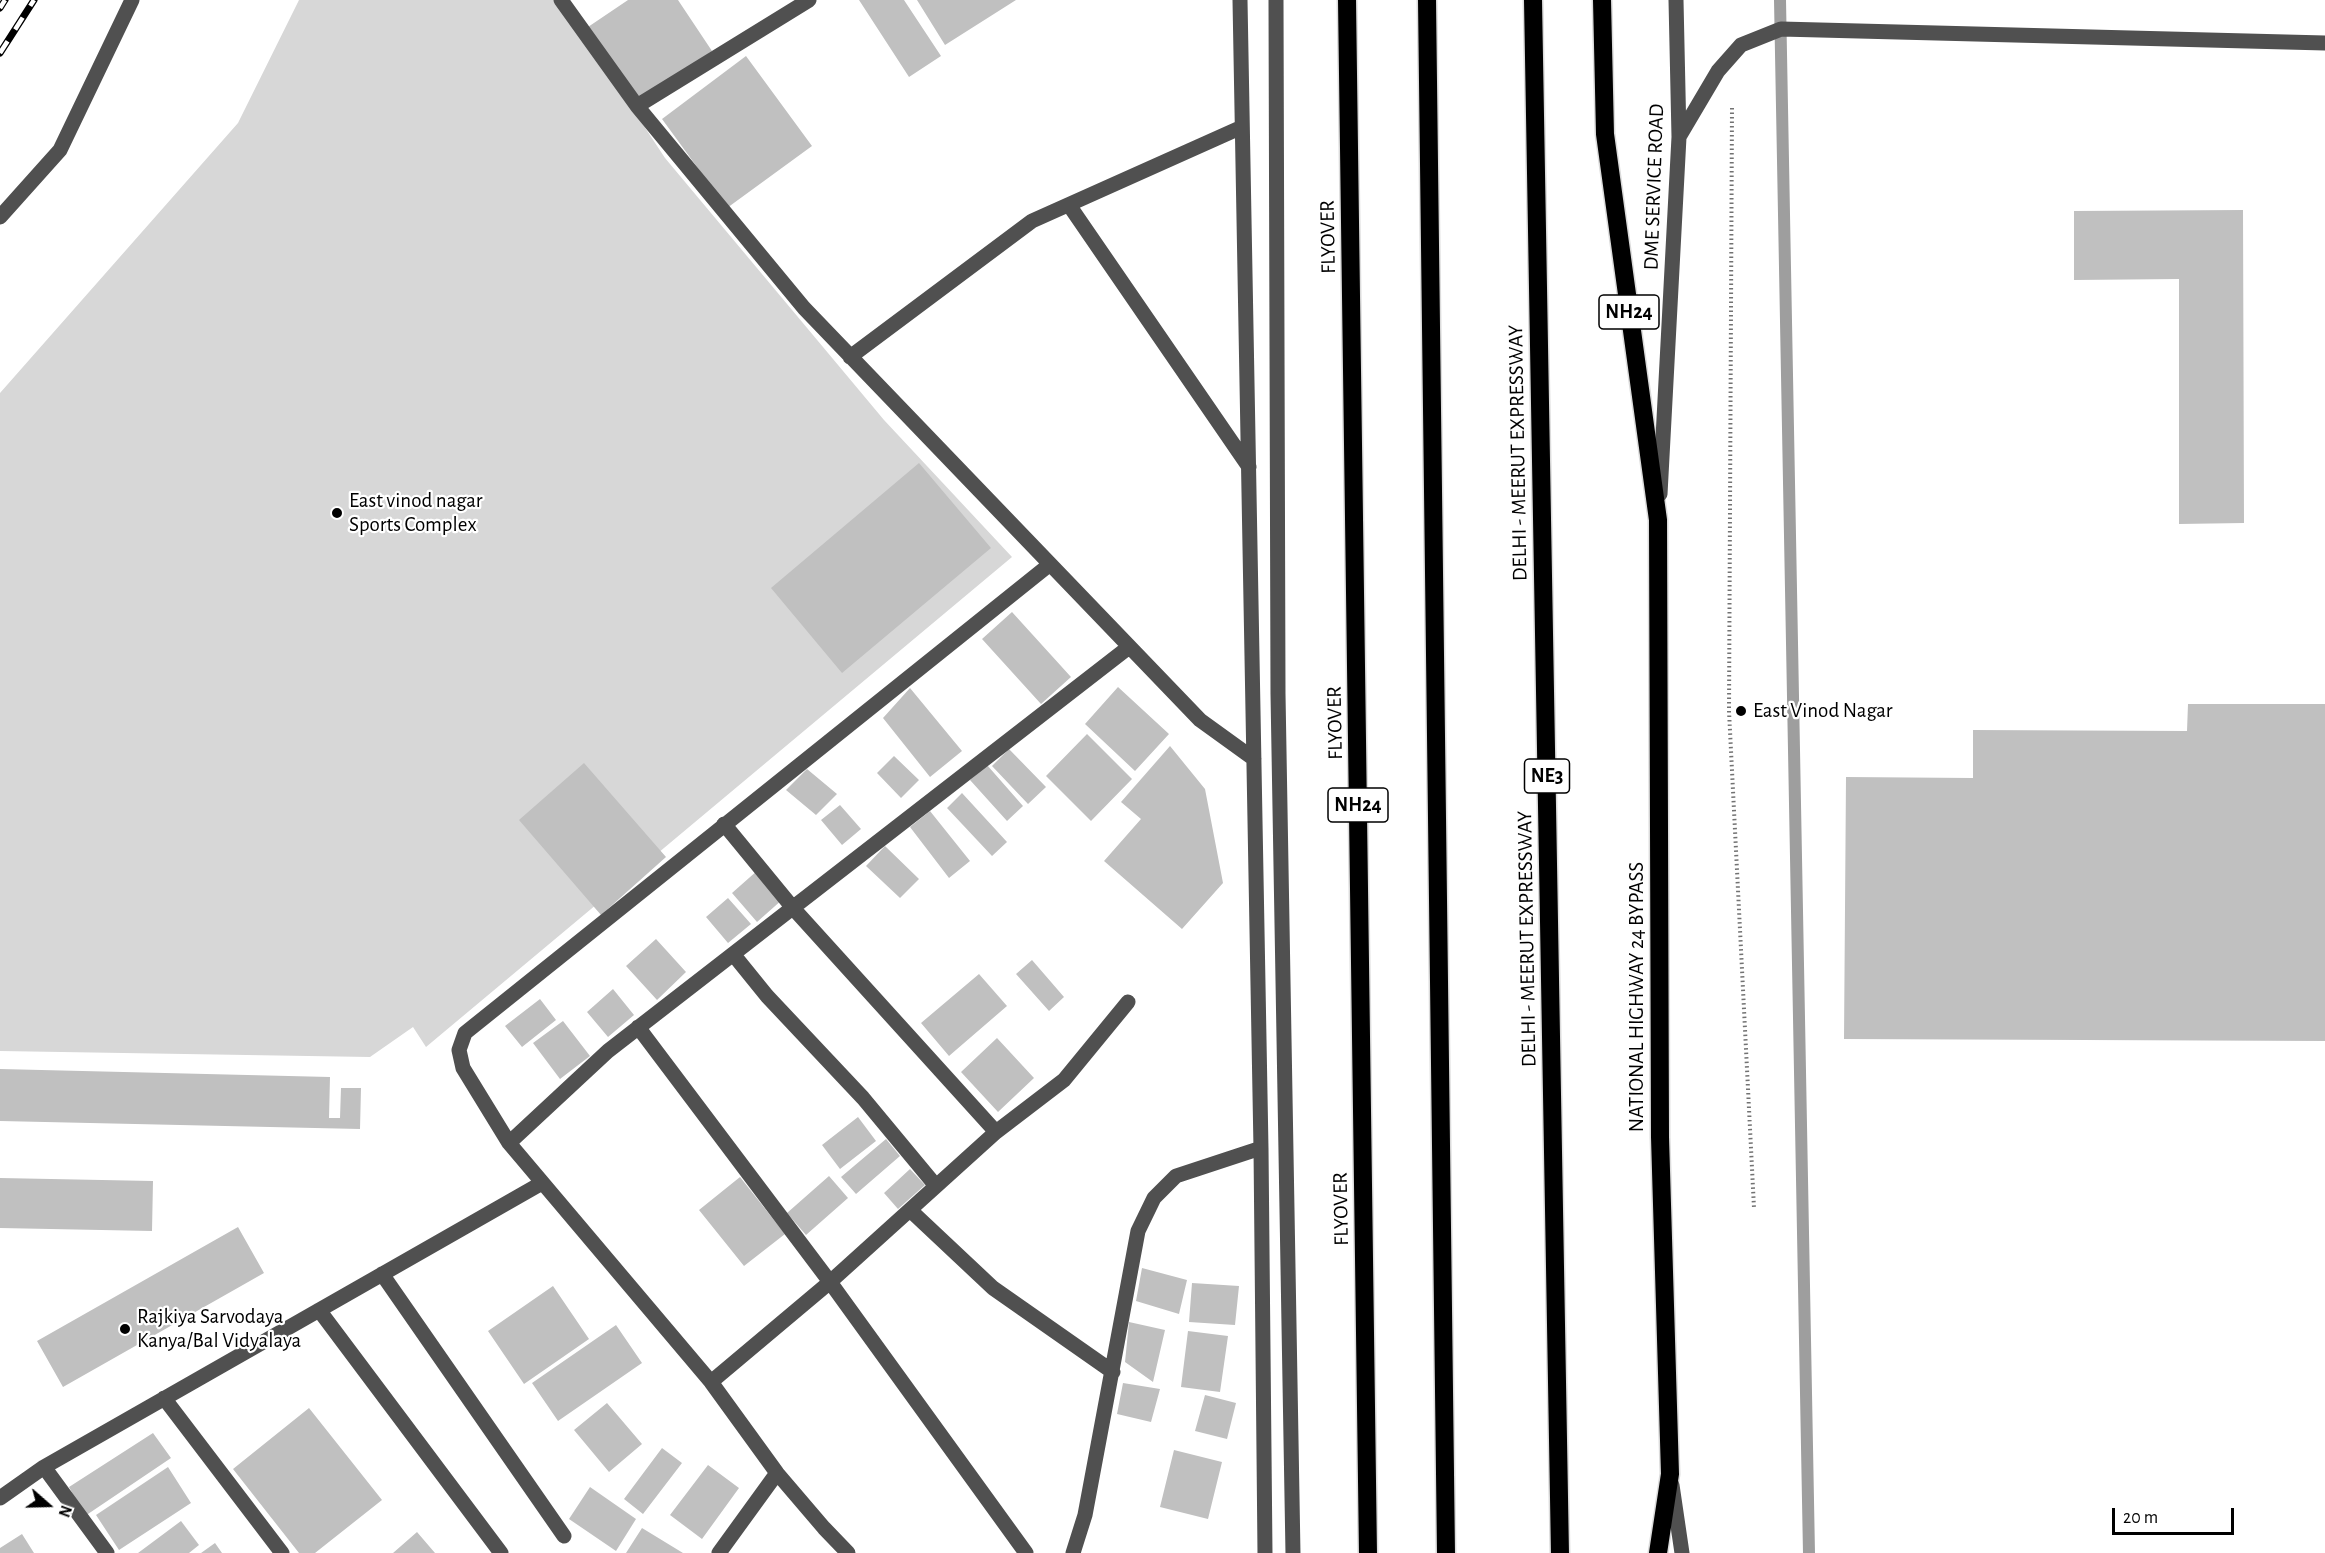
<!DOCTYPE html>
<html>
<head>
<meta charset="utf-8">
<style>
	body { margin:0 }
	#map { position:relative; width:2325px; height:1553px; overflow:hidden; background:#fff; font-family:"Alegreya Sans",sans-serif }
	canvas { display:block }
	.north { position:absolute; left:18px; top:1475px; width:60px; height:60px; -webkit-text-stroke:4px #fff; paint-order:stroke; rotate:110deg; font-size:16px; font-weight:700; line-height:24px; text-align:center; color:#000 }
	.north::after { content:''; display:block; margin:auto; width:21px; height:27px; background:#000; clip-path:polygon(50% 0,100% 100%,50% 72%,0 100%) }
	.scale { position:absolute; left:2112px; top:1508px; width:122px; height:27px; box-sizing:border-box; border:3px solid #000; border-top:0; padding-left:8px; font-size:18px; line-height:21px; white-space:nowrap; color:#000; -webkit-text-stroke:4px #fff; paint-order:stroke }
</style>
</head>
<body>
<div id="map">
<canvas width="2325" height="1553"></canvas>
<div class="north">N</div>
<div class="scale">20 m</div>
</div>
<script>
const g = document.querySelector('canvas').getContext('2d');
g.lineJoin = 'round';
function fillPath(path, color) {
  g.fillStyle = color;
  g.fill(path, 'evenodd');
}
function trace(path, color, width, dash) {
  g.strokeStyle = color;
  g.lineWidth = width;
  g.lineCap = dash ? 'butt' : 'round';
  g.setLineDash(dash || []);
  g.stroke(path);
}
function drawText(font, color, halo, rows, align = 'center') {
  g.font = font + ' "Alegreya Sans",sans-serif';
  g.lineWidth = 4.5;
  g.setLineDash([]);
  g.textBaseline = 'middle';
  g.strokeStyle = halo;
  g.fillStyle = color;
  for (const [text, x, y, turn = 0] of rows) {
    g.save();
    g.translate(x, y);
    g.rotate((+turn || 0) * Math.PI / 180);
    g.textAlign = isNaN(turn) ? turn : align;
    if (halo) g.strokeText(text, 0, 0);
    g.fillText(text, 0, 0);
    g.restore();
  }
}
const green = new Path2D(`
	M 299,0 L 561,0 L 665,158 L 884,420 L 1012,557 L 426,1047 L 413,1027 L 370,1057 L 0,1051 L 0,393 L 238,123 Z`);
const stream = new Path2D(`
	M 1780,0 L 1809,1553`);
const building = new Path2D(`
	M 628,0 L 678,0 L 712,51 L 638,101 L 588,27 Z
	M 859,0 L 904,0 L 941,56 L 909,77 Z
	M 917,0 L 1016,0 L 945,45 Z
	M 746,56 L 812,146 L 727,208 L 662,119 Z
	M 2243,210 L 2244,523 L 2179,524 L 2179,279 L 2074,280 L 2074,211 Z
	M 919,463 L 991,548 L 842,673 L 771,588 Z
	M 1012,612 L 1071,677 L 1041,704 L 982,639 Z
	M 1118,687 L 1169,734 L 1135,771 L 1085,724 Z
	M 910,688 L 962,751 L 930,777 L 883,718 Z
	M 2188,704 L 2325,704 L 2325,1041 L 1844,1039 L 1846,777 L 1973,778 L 1973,730 L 2187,731 Z
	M 1087,734 L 1132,779 L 1091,821 L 1046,776 Z
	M 1170,746 L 1205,789 L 1223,883 L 1182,929 L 1104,861 L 1141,819 L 1121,802 Z
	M 1009,749 L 1046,787 L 1028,804 L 992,766 Z
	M 894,756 L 919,780 L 901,798 L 877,773 Z
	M 584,763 L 666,857 L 601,915 L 519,820 Z
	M 987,765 L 1023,806 L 1007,821 L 970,780 Z
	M 807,769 L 837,794 L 816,815 L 786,790 Z
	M 962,793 L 1007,842 L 992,856 L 947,808 Z
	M 840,805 L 861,829 L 842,845 L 821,820 Z
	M 930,811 L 970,861 L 949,878 L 910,827 Z
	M 885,846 L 919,879 L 900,898 L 866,866 Z
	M 758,870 L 783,899 L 757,922 L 732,893 Z
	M 728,898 L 751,924 L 728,943 L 706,917 Z
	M 656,939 L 686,972 L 657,1000 L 626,966 Z
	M 1032,960 L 1064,997 L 1049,1011 L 1016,974 Z
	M 979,974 L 1007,1006 L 949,1056 L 921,1023 Z
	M 613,989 L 634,1015 L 608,1037 L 587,1012 Z
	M 540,999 L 556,1020 L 522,1047 L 505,1026 Z
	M 563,1021 L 590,1056 L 560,1079 L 533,1043 Z
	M 997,1038 L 1034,1078 L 998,1112 L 961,1072 Z
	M 0,1069 L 330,1077 L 329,1118 L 340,1118 L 341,1088 L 361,1088 L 360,1129 L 0,1121 Z
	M 858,1117 L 876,1141 L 840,1169 L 822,1145 Z
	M 886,1139 L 900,1156 L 856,1194 L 841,1177 Z
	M 910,1169 L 925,1185 L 898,1209 L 884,1193 Z
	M 829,1176 L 848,1198 L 806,1235 L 787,1213 Z
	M 740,1177 L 785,1234 L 744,1266 L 699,1210 Z
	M 0,1178 L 153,1181 L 152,1231 L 0,1228 Z
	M 238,1227 L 264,1273 L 63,1387 L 37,1341 Z
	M 1142,1268 L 1187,1280 L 1179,1314 L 1136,1301 Z
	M 1192,1283 L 1239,1286 L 1235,1325 L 1189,1322 Z
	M 553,1286 L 589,1339 L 524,1384 L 488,1331 Z
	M 1129,1322 L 1165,1330 L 1153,1382 L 1125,1362 Z
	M 616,1325 L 642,1363 L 558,1421 L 532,1383 Z
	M 1188,1331 L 1228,1336 L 1220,1392 L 1181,1387 Z
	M 1123,1383 L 1160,1389 L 1151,1422 L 1117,1414 Z
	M 1205,1395 L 1236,1403 L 1227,1439 L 1195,1431 Z
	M 607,1403 L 642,1444 L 609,1472 L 574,1430 Z
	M 309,1408 L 382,1500 L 315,1553 L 299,1553 L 233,1469 Z
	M 153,1433 L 171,1458 L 85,1516 L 69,1487 Z
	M 662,1448 L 682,1463 L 643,1514 L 624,1499 Z
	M 1174,1450 L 1222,1462 L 1208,1519 L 1160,1507 Z
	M 708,1465 L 739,1488 L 702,1539 L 670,1515 Z
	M 168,1467 L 191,1503 L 119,1550 L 96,1515 Z
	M 590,1487 L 636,1519 L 616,1551 L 569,1519 Z
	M 181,1521 L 199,1545 L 189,1553 L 138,1553 Z
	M 642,1528 L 683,1553 L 626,1553 Z
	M 417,1532 L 435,1553 L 393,1553 Z
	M 22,1534 L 34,1553 L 0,1553 L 0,1548 Z
	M 215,1543 L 222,1553 L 201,1553 Z`);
const path = new Path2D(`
	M 1732,108 L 1729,711 L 1754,1208`);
const minor = new Path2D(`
	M 561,0 L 637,106 L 809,0
	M 1240,0 L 1261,1148 L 1265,1553
	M 1276,0 L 1278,694 L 1293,1553
	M 637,106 L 804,308 L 1200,720 L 1254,759
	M 1679,137 L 1718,71 L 1741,45 L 1781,29 L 2325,43
	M 1069,205 L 1249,467
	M 0,217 L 60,150 L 132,0
	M 850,357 L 1032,221 L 1242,127
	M 1660,494 L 1679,137 L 1676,0
	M 724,824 L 793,908 L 996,1132
	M 733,954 L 767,996 L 863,1098 L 936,1186
	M 638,1027 L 830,1282 L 1026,1553
	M 509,1143 L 608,1051 L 1129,647
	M 910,1210 L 993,1288 L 1113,1372
	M 382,1274 L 564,1536
	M 319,1310 L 501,1553
	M 711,1382 L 830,1282 L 996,1132 L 1064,1080 L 1128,1002
	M 164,1398 L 282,1553
	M 44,1467 L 107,1553
	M 1672,1485 L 1682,1553
	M 0,1498 L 44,1467 L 542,1183
	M 719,1553 L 777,1473
	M 848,1553 L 824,1528 L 777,1473 L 711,1382 L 509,1143 L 463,1068 L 459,1050 L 465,1033 L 1049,565
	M 1073,1553 L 1085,1515 L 1138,1231 L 1154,1198 L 1176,1176 L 1261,1148`);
const highway = new Path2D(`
	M 1347,0 L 1368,1553
	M 1427,0 L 1446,1553
	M 1533,0 L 1560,1553
	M 1602,0 L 1605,134 L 1658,520 L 1660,1137 L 1670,1474 L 1658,1553`);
const rail = new Path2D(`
	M 0,8 L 5,0
	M 0,53 L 34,0`);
const markers = [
	[337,513,6,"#000"],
	[1741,711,6,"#000"],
	[125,1329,6,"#000"]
];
const shields = [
	[1629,312,60],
	[1547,776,45],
	[1358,805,60]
];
const shieldNames = [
	["NH24",1629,312],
	["NE3",1547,776],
	["NH24",1358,805]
];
const streetNames = [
	["DME SERVICE ROAD",1654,187,-88],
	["FLYOVER",1328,237,-91],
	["DELHI - MEERUT EXPRESSWAY",1518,453,-91],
	["FLYOVER",1335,723,-91],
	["DELHI - MEERUT EXPRESSWAY",1527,939,-91],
	["NATIONAL HIGHWAY 24 BYPASS",1637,997,-90],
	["FLYOVER",1341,1209,-91]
];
const poiNames = [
	["East vinod nagar",349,501],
	["Sports Complex",349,525],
	["East Vinod Nagar",1753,711],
	["Rajkiya Sarvodaya",137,1317],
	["Kanya/Bal Vidyalaya",137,1341]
];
fillPath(green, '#d7d7d7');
trace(stream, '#9e9e9e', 12);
fillPath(building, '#c0c0c0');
trace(highway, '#dbdbdb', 21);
trace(path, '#727272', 4, [1.5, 3]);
trace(minor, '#505050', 15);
trace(highway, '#000', 18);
trace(rail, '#000', 7);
trace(rail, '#fff', 4.5, [14]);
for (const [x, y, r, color] of markers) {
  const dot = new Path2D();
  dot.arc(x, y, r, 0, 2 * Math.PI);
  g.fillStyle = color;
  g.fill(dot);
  trace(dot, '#fff', 2);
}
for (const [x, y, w] of shields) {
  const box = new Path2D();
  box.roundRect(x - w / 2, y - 17, w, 34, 4.5);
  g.fillStyle = '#fff';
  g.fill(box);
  trace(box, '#000', 1.5);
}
drawText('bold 20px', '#000', null, shieldNames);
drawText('21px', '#000', '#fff', streetNames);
drawText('21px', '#000', '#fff', poiNames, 'left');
</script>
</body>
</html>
